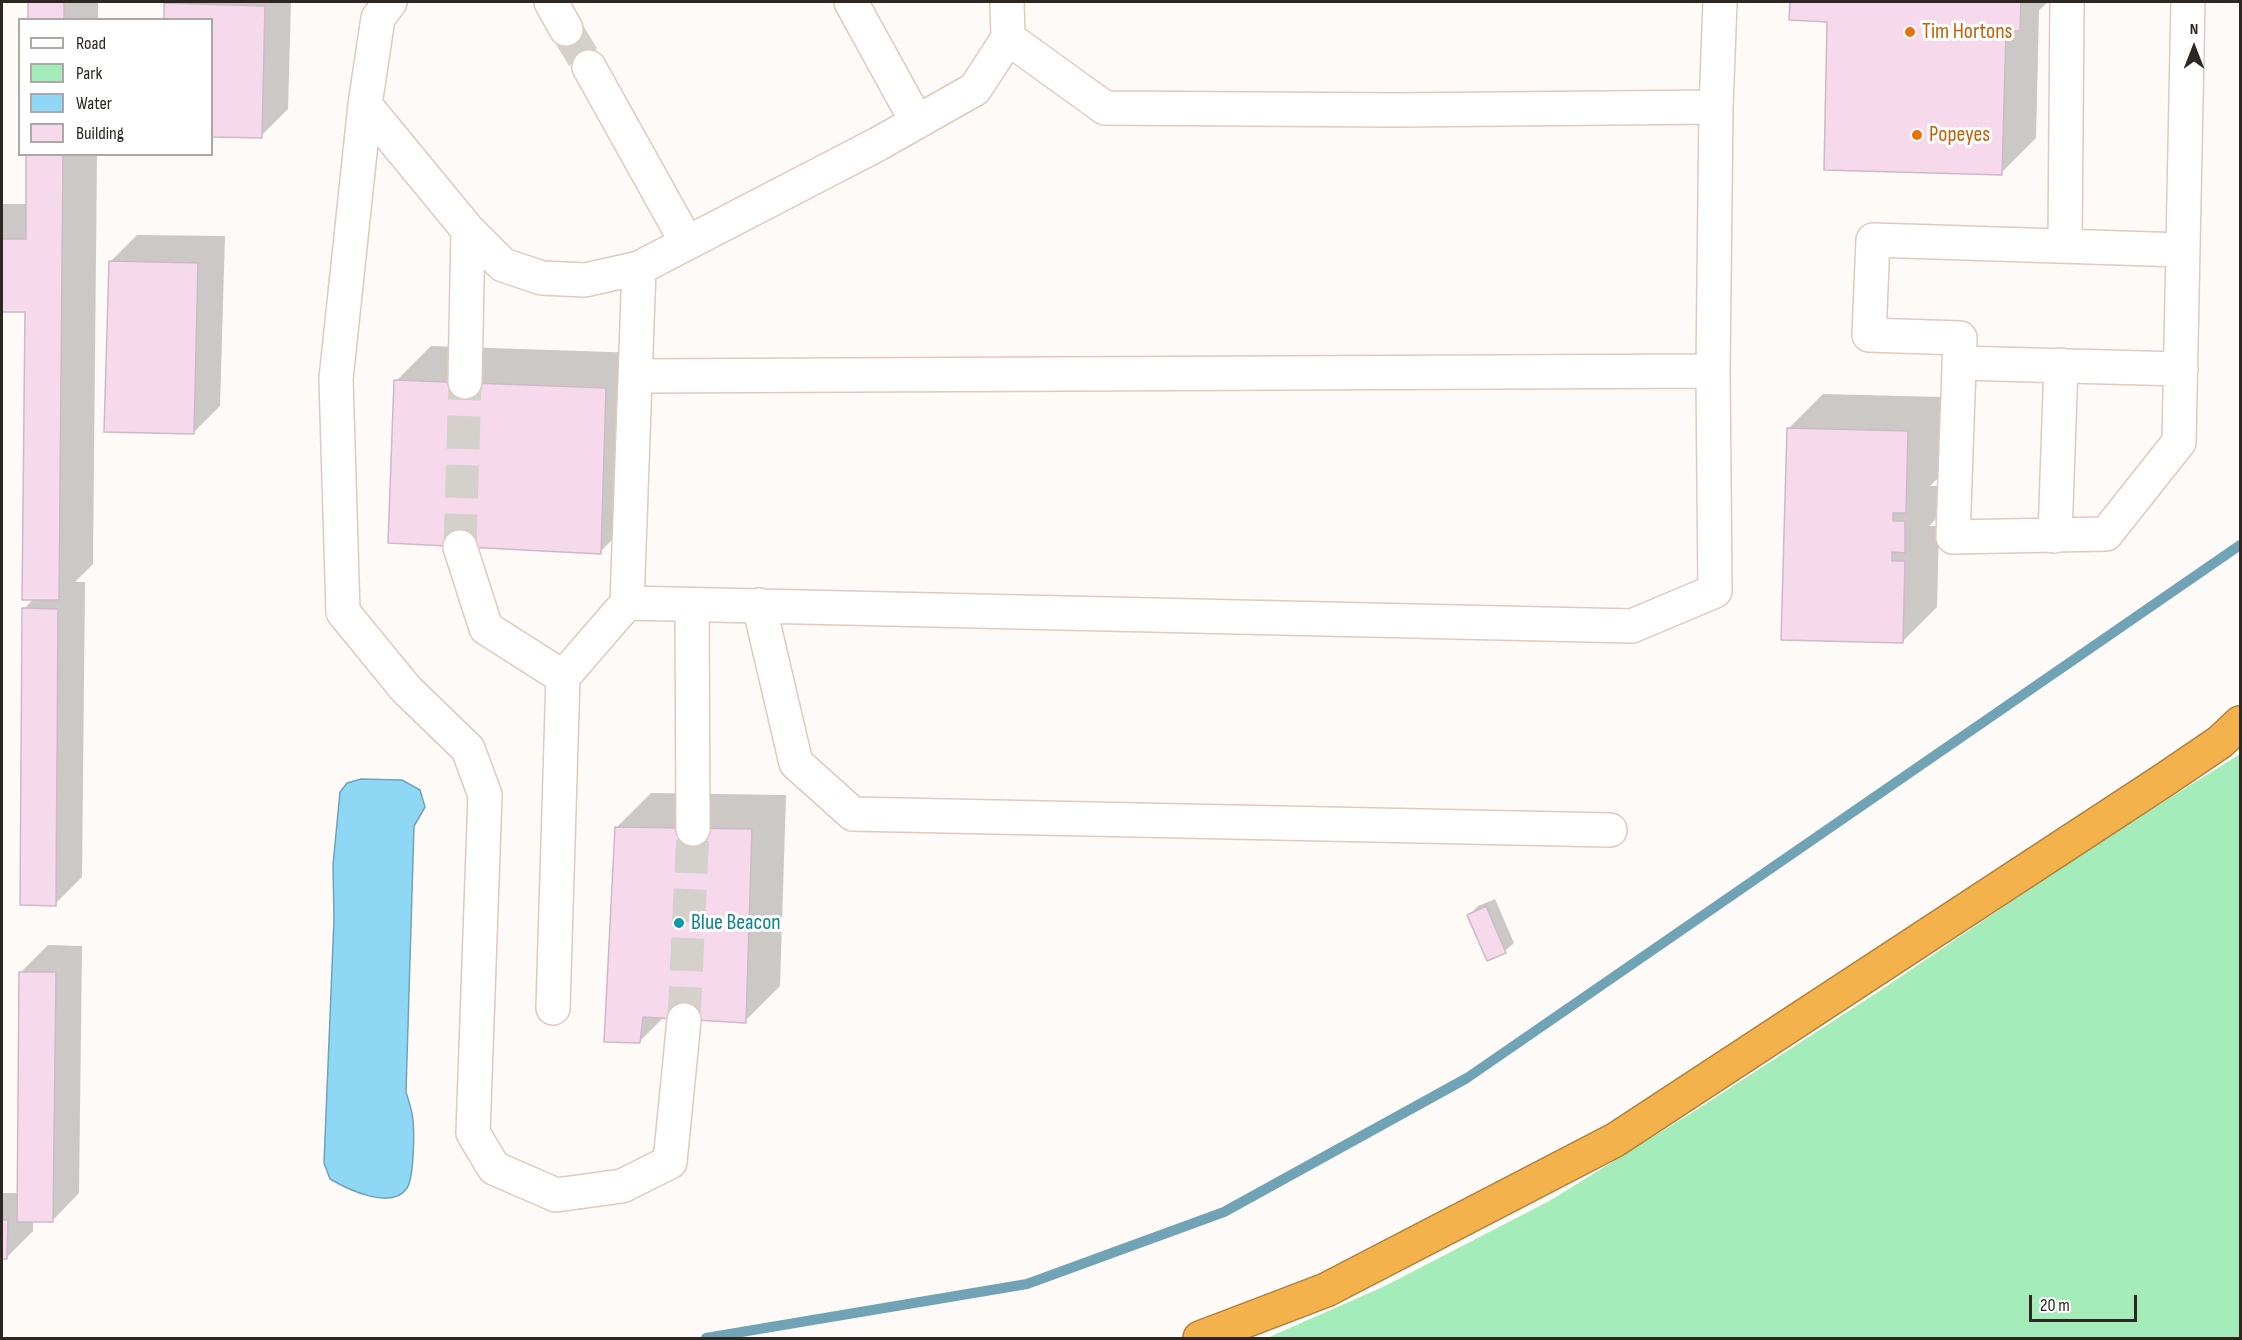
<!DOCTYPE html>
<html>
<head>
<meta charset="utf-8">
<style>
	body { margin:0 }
	#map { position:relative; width:2242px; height:1340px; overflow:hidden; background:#fefaf7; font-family:"Sofia Sans Condensed",sans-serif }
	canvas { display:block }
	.frame { position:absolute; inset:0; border:3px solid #2e2621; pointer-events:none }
	.legend { position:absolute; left:18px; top:18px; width:195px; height:138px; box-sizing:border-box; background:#fff; border:2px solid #aba8a6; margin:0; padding:8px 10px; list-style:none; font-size:18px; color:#2e2621 }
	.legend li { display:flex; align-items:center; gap:12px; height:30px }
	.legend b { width:30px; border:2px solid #aba8a6 }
	.north { position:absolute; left:2164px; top:18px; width:60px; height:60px; -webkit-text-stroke:4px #fff; paint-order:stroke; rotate:0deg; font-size:16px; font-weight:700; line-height:24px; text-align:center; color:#2e2621 }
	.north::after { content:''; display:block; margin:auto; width:21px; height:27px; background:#2e2621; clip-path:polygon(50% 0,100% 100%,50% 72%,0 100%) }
	.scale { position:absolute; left:2029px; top:1295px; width:108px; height:27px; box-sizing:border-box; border:3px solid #2e2621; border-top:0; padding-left:8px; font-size:18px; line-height:21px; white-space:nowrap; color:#2e2621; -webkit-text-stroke:4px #fff; paint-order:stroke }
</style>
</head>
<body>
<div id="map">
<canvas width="2242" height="1340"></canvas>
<div class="frame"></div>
<ul class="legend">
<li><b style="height:8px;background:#fff"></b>Road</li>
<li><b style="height:16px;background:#a4ecba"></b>Park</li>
<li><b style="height:16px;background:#8ed8f6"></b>Water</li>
<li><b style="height:16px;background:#f7d9ec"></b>Building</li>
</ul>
<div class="north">N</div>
<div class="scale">20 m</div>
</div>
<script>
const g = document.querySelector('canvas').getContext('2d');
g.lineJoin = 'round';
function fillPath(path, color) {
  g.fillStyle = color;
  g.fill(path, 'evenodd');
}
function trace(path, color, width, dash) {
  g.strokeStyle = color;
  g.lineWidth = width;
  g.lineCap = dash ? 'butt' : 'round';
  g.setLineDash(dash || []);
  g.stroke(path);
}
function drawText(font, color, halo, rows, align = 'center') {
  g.font = font + ' "Sofia Sans Condensed",sans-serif';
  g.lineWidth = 6;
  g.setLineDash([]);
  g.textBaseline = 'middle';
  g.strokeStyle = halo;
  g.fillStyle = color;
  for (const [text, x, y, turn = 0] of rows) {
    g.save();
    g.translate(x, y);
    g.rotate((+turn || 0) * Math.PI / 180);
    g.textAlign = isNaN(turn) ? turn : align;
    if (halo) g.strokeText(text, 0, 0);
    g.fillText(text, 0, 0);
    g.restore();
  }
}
const green = new Path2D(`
	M 2240,754 L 2240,1338 L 1267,1338 L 1385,1286 L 1551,1200 L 1693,1112 L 1881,990 L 2095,845 Z`);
const water = new Path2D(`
	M 361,779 L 402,780 L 420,790 L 425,807 L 414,826 L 406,1092 C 408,1099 411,1107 412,1114 C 415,1128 414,1177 407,1188 C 392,1211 347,1189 330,1179 L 324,1163 L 334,919 L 333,865 L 340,792 L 347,783 Z`);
const shadow = new Path2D(`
	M 29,2 L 98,2 L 98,20 L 29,20 Z
	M 168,2 L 291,2 L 288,109 L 261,136 L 212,135 L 212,20 L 165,4 Z
	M 1791,2 L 2048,2 L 2039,10 L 2036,138 L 2001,173 L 1829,20 L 1791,19 Z
	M 28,154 L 97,154 L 93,564 L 75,582 L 85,582 L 82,877 L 55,904 L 24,609 L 34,598 L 27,311 L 2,311 L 2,204 L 27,204 Z
	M 137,235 L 225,236 L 220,406 L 193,433 L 110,262 Z
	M 431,346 L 640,353 L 635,517 L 600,552 L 396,381 Z
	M 1823,394 L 1942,397 L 1940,476 L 1930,486 L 1940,486 L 1939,516 L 1929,526 L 1939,526 L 1937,607 L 1902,642 L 1788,429 Z
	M 651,793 L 786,795 L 780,986 L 745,1021 L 664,1017 L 639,1042 L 616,828 Z
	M 1495,899 L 1514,943 L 1505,951 L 1469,915 L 1478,906 Z
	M 48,945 L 82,946 L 79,1193 L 53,1220 L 33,1220 L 33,1231 L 6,1258 L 2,1258 L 2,1193 L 19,1193 L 21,972 Z`);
const stream = new Path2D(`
	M 706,1338 L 1027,1284 L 1224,1212 L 1467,1078 L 2240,545`);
const building = new Path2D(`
	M 28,2 L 64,2 L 64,20 L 28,20 Z
	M 1790,2 L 2021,2 L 2020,31 L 2006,31 L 2002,175 L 1824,170 L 1827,22 L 1789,20 Z
	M 164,3 L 265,6 L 262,138 L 212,137 L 212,20 L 164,20 Z
	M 26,154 L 63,154 L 59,600 L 22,600 L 25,312 L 2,312 L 2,239 L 26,239 Z
	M 109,261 L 198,263 L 194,434 L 104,432 Z
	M 394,380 L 606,388 L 601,554 L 388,543 Z
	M 1787,428 L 1908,431 L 1906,513 L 1893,513 L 1893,521 L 1905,521 L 1905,553 L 1892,552 L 1892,561 L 1905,561 L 1903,643 L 1781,640 Z
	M 22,608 L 58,609 L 56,906 L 20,905 Z
	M 615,827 L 752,829 L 746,1023 L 643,1017 L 640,1043 L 604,1042 Z
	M 1486,906 L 1506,953 L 1487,961 L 1467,915 Z
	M 19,972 L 56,972 L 53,1222 L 17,1222 Z
	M 2,1220 L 8,1220 L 7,1259 L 2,1259 Z`);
const minorTunnel = new Path2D(`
	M 566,29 L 589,67
	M 460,547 L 465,382
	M 684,1020 L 693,829`);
const minor = new Path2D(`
	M 390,2 L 378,18 L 365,105 L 468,230 L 503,265 L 542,278 L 585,280 L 639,268 L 878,144 L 975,89 L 1008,38 L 1007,2
	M 551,2 L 566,29
	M 851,2 L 917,122
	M 1008,38 L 1105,108 L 1397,110 L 1716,107 L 1720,2
	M 589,67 L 687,243
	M 365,105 L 336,379 L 343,612 L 406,689 L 468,749 L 485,795 L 473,1133 L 494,1168 L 556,1195 L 622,1186 L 670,1162 L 684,1020
	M 2065,245 L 2067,2
	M 2183,250 L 1873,240 L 1869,335 L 1960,338 L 1953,537 L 2106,534 L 2179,442 L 2188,2
	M 639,268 L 627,603 L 1632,626 L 1715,591 L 1713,371 L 1716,107
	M 1959,363 L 2181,369
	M 635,376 L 1713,371
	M 465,382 L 468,230
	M 2055,536 L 2061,365
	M 460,547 L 486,628 L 563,677
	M 692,605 L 693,829
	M 759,605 L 796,763 L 853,814 L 1610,830
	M 553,1008 L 563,677 L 627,603`);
const highway = new Path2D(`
	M 1200,1338 L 1326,1290 L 1615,1140 L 2164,780 L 2220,742 L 2240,723`);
const markers = [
	[1910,32,6,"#e8710a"],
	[1917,135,6,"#e8710a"],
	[679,923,6,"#0f9aa8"]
];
const foodNames = [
	["Tim Hortons",1922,32],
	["Popeyes",1929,135]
];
const cultureNames = [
	["Blue Beacon",691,923]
];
fillPath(green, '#a4ecba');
fillPath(water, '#8ed8f6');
trace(water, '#71a3b6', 1.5);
fillPath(shadow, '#0003');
trace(stream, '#71a3b6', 10);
fillPath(building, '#f7d9ec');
trace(building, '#ceb9c6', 1.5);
trace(minorTunnel, '#d4d0cc', 33, [33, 16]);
trace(minor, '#dfcabd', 36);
trace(highway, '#af813e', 36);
trace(minor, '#fff', 33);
trace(highway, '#f4b24d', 33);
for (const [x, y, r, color] of markers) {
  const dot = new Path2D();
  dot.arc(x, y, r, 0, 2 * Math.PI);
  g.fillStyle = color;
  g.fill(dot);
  trace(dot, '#fff', 2);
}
drawText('22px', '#c56008', '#fff', foodNames, 'left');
drawText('22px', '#0d838f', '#fff', cultureNames, 'left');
</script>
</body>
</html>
